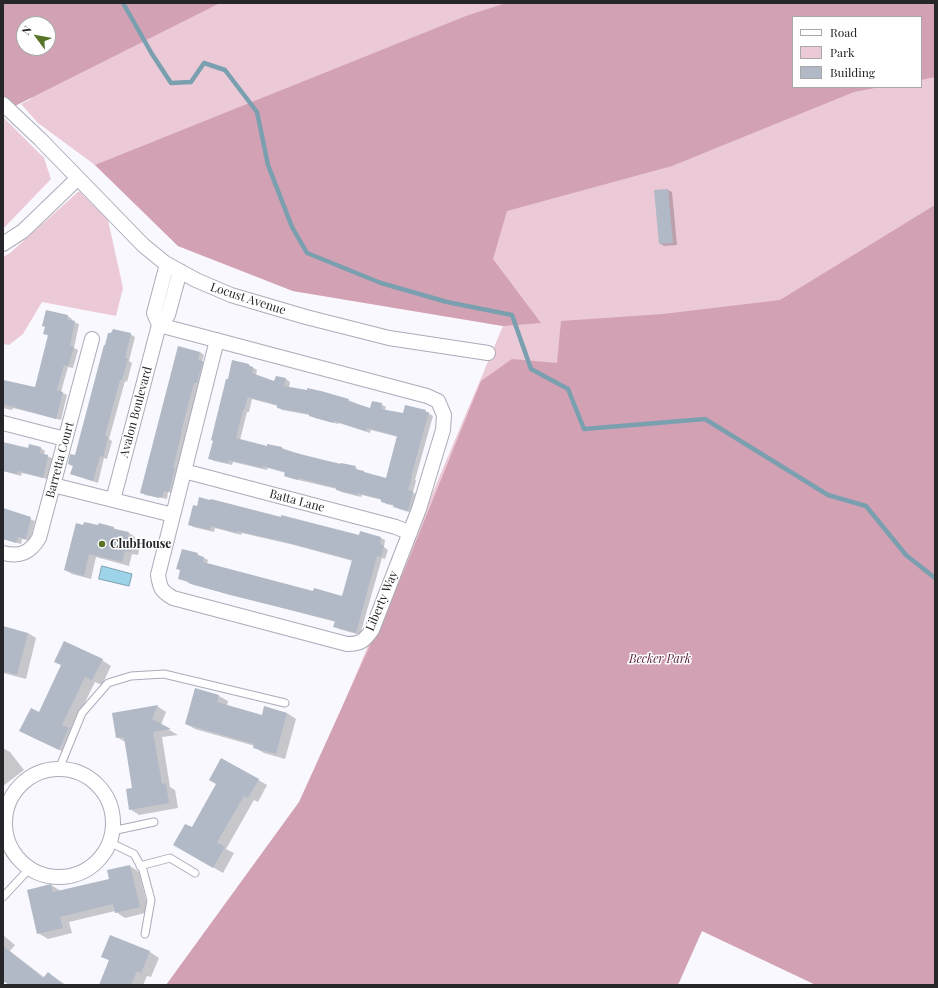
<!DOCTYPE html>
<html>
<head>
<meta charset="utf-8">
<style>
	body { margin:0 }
	#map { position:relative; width:938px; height:988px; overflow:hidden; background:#f8f8fe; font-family:"Playfair Display",serif }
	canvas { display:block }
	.frame { position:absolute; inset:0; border:4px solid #25252a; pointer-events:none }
	.legend { position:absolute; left:792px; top:16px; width:130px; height:72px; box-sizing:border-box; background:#fff; border:1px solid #a8a8aa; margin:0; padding:5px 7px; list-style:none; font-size:12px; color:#25252a }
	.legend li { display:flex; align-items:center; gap:8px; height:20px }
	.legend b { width:20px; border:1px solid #a8a8aa }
	.north { position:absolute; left:16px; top:16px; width:40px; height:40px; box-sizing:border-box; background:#fff; border:1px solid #a8a8aa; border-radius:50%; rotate:302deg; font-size:11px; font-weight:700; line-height:16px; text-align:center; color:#25252a }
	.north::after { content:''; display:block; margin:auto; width:14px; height:18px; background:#577429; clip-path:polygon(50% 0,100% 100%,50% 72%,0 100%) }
</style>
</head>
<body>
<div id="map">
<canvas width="938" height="988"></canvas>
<div class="frame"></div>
<ul class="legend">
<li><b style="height:5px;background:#fff"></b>Road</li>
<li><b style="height:11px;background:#ecc9d6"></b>Park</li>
<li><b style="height:11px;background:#b0b9c5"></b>Building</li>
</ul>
<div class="north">N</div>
</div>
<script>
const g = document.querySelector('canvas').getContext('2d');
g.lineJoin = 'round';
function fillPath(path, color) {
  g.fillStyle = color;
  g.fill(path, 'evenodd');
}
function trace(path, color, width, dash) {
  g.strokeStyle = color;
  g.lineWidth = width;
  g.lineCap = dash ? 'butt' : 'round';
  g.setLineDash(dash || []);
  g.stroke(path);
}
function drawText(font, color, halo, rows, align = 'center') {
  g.font = font + ' "Playfair Display",serif';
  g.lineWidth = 3;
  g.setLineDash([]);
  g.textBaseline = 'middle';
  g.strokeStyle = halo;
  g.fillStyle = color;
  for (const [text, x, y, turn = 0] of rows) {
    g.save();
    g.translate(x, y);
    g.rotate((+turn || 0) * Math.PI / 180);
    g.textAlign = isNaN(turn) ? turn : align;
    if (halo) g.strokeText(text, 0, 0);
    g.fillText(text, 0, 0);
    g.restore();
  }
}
const green = new Path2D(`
	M 3,3 L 935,3 L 935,985 L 816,985 L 702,931 L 672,985 L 225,985 L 503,326 L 293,291 L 178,246 L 95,165 L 38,123 L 21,104 L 31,99 ZM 793,17 L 921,17 L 921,87 L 793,87 ZM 24,24 L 48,24 L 48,48 L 24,48 Z
	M 3,117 L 44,158 L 51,179 L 3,229 Z
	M 79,191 L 108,220 L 123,288 L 116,316 L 42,302 L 23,334 L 9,345 L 3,344 L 3,257 L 10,253 Z`);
const forest = new Path2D(`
	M 3,3 L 220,3 L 3,112 ZM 24,24 L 48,24 L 48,48 L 24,48 Z
	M 506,3 L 935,3 L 935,77 L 921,80 L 921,17 L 793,17 L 793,87 L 880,87 L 854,92 L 672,166 L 507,211 L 493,259 L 541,323 L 503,326 L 293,291 L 178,246 L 95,165 L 466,16 Z
	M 935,205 L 935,985 L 816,985 L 702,931 L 678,985 L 166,985 L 299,802 L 406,566 L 481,381 L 512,359 L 557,363 L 561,321 L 663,314 L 780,300 Z`);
const water = new Path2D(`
	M 102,566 L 132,574 L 129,586 L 99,579 Z`);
const shadow = new Path2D(`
	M 668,190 L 672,192 L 677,245 L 664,246 L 660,243 Z
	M 68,316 L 72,319 L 71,321 L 79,324 L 74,348 L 78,350 L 73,368 L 68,367 L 61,392 L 67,395 L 61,420 L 13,408 L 12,410 L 3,408 L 3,380 L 36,388 L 49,336 L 45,334 Z
	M 130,334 L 135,337 L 129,361 L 132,363 L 127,382 L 125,381 L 109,439 L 112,441 L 107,459 L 104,458 L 98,483 L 71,474 L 73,466 L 69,464 L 76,456 Z
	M 200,352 L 204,355 L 202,362 L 207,365 L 202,385 L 199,384 L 185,435 L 186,436 L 177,470 L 179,472 L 174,494 L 168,492 L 167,499 L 145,495 L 141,492 Z
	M 249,365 L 257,370 L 256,375 L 275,382 L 277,377 L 286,379 L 290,382 L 289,388 L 348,400 L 370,409 L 381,404 L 386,407 L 385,410 L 404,414 L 425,411 L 433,416 L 415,480 L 416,481 L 413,492 L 417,495 L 412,513 L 399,509 L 395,506 L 386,504 L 382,500 L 362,495 L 361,497 L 341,492 L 337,489 L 290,478 L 285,476 L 286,473 L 268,468 L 267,470 L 233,462 L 232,465 L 214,461 L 209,458 ZM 252,399 L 278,406 L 278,407 L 282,410 L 310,415 L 315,418 L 338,424 L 339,423 L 370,433 L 371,430 L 398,437 L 386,479 L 359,471 L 355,467 L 304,456 L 282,448 L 267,447 L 240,440 L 247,412 L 249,412 Z
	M 3,443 L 29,450 L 41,448 L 45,451 L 44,455 L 52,458 L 52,460 L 48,479 L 22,473 L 21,476 L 3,471 Z
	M 3,509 L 35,521 L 30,541 L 22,539 L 21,544 L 3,539 Z
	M 100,524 L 129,533 L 135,537 L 135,539 L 141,542 L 138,555 L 132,554 L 129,566 L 96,557 L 91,579 L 72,574 L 65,570 L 84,526 L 99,526 Z
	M 189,524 L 360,536 L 361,532 L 381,538 L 385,540 L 384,547 L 388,550 L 385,559 L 382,558 L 360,635 L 339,629 L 335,626 L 336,622 L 194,585 L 179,578 L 197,554 L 208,560 L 207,564 L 314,592 L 343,597 L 353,561 L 294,545 L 242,533 L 241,535 L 215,528 L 214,532 L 193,527 Z
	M 28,633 L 36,638 L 26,679 L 3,673 L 3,634 Z
	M 102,660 L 111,666 L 102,685 L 95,682 L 71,731 L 78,735 L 68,754 L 30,736 L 62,665 Z
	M 196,689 L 219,696 L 228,701 L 227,706 L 263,716 L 265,707 L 287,713 L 296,719 L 285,759 L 264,753 L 255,748 L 255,746 L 195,729 L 186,724 Z
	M 157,706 L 166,712 L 161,725 L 178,735 L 162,737 L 170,787 L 175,790 L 178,808 L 139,815 L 130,809 L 133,789 L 125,742 L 117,737 Z
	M 3,748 L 10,752 L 24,770 L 3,786 Z
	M 222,759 L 267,785 L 258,802 L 254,800 L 226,849 L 234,853 L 223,873 L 174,845 L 192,829 L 218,784 Z
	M 130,866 L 139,872 L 149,912 L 125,918 L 116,912 L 115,911 L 69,922 L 72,933 L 48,939 L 38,933 L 51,885 L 61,891 L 110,880 Z
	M 3,935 L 15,945 L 10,951 L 45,978 L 48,973 L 66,985 L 10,985 L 3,979 Z
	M 112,937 L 150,952 L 159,958 L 151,977 L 147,976 L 143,985 L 100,985 L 110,961 L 103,957 Z`);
const stream = new Path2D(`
	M 123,3 L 152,54 L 171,83 L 191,82 L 204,63 L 225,70 L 257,112 L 268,165 L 292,227 L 307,253 L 381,283 L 447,302 L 512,315 L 531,369 L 568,389 L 584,429 L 705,419 L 828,495 L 866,506 L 906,555 L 935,578`);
const building = new Path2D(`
	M 668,189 L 673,243 L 659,244 L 654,190 Z
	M 46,310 L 68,315 L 67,319 L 75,321 L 70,346 L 74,347 L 68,366 L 64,365 L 57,390 L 63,392 L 56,419 L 3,404 L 3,380 L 35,387 L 48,335 L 43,334 L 45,327 L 42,326 Z
	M 113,329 L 131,333 L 125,358 L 128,359 L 122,380 L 120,380 L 105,436 L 108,437 L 103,457 L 100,456 L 93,481 L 70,474 L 73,466 L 68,464 L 70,454 L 75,455 L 104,345 L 105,345 L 108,333 L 111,333 Z
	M 178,346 L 200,352 L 198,360 L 203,361 L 197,383 L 194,383 L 181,432 L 182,432 L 173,468 L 175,468 L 169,492 L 164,491 L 162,497 L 159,497 L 159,498 L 140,493 Z
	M 232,360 L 249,364 L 249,366 L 253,367 L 252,373 L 274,381 L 276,376 L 286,378 L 284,386 L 307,390 L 307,388 L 321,391 L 349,399 L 348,401 L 370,408 L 372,401 L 382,403 L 381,409 L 403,413 L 405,405 L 426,410 L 426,412 L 429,412 L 411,477 L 412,477 L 408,490 L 413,491 L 408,511 L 393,507 L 394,505 L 381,502 L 381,499 L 357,493 L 357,495 L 336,490 L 336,488 L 298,478 L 298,480 L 284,476 L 285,472 L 263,466 L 263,468 L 229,460 L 228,463 L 208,459 L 213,441 L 211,440 L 226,379 L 228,379 ZM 248,397 L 277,405 L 277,408 L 309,414 L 309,416 L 333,423 L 334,421 L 366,431 L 367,428 L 397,436 L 386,478 L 364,472 L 364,471 L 355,469 L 356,466 L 341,463 L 340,464 L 304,455 L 282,449 L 282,447 L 267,444 L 267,446 L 236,438 L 243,410 L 244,410 Z
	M 3,442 L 28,448 L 29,444 L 41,447 L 40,453 L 48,455 L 48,457 L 43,478 L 18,471 L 17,474 L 3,471 Z
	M 199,497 L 210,500 L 211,499 L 281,517 L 281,515 L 359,535 L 360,531 L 381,537 L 380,544 L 384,546 L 381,557 L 377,556 L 356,633 L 333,627 L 335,621 L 230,595 L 188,583 L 189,582 L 178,579 L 180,570 L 176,569 L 182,549 L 198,553 L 197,555 L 204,557 L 203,562 L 313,591 L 314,588 L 342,596 L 352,560 L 289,543 L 237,531 L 237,533 L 211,526 L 210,530 L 188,525 L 193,505 L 197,506 Z
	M 3,508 L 31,517 L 26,539 L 18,537 L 16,543 L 3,539 Z
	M 84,522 L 98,525 L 99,523 L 114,527 L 114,529 L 129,532 L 128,536 L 134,537 L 131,552 L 125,551 L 122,562 L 89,554 L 84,576 L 64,570 L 76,523 L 83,525 Z
	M 3,626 L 28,633 L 17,675 L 3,671 Z
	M 64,641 L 103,659 L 92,680 L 85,677 L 62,725 L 69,728 L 59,750 L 19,731 L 31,708 L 39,712 L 61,665 L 54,662 Z
	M 195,688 L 219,695 L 217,702 L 262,715 L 264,706 L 287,713 L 276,754 L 253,748 L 254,744 L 185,724 Z
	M 158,705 L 152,719 L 171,729 L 153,732 L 162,784 L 166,783 L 169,803 L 129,810 L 126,789 L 132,788 L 124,737 L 116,738 L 112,713 Z
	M 221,758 L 259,779 L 248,798 L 244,796 L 217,842 L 225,847 L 213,868 L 173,845 L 185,824 L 192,827 L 216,784 L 209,780 Z
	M 130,865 L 140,907 L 115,913 L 113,904 L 60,917 L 63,928 L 37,934 L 27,890 L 51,884 L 53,892 L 109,879 L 107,870 Z
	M 110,935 L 150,951 L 141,973 L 137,971 L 131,985 L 99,985 L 109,960 L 101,957 Z
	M 3,946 L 43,978 L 48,972 L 64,985 L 9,985 L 3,981 Z`);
const service = new Path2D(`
	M 59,769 L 82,713 L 108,683 L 131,676 L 164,674 L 285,703
	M 112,831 L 154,822
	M 3,836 L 6,833
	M 109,842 L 134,854 L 143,870 L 151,900 L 145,934
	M 140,866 L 170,858 L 195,873
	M 3,897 L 29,869`);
const minor = new Path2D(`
	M 3,104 L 40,139 L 143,245 L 165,263 L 196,280 L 231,295 L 306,317 L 389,338 L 488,353
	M 3,244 L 23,231 L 78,178
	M 159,325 L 427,396 L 438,401 L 444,415 L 443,430 L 419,509 L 372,630 C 364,641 361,644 347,644 L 173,598 C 161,591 160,588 158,575 L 217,340
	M 159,325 L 154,313 L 167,264
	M 3,423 L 65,439
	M 184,471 L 396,527 L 410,533
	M 53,485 L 173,515
	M 113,500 L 159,325 L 168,315 L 180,271
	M 3,553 C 20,557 30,553 39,538 L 92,339
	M5 823a54 54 0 1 1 108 0a54 54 0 1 1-108 0Z`);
const markers = [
	[102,544,4,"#577429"]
];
const streetNames = [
	["Locust Avenue",248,299,18],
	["Avalon Boulevard",136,412,-75],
	["Barretta Court",60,460,-75],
	["Batta Lane",297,501,15],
	["Liberty Way",382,601,-67]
];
const poiNames = [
	["ClubHouse",110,544]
];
const parkNames = [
	["Becker Park",660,659]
];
fillPath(green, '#ecc9d6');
fillPath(forest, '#d3a1b4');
fillPath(water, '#9ed4ea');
trace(water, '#7aa0b0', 1);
fillPath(shadow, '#0003');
trace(stream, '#7aa0b0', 4.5);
fillPath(building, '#b0b9c5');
trace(service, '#acabba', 9);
trace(minor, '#acabba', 16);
trace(service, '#fff', 7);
trace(minor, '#fff', 14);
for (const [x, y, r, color] of markers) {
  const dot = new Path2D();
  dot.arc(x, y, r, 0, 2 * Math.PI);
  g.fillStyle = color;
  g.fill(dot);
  trace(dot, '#fff', 1.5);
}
drawText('12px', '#25252a', '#fff', streetNames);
drawText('bold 12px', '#25252a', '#fff', poiNames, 'left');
drawText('italic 12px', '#5f233f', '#fff', parkNames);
</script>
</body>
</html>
